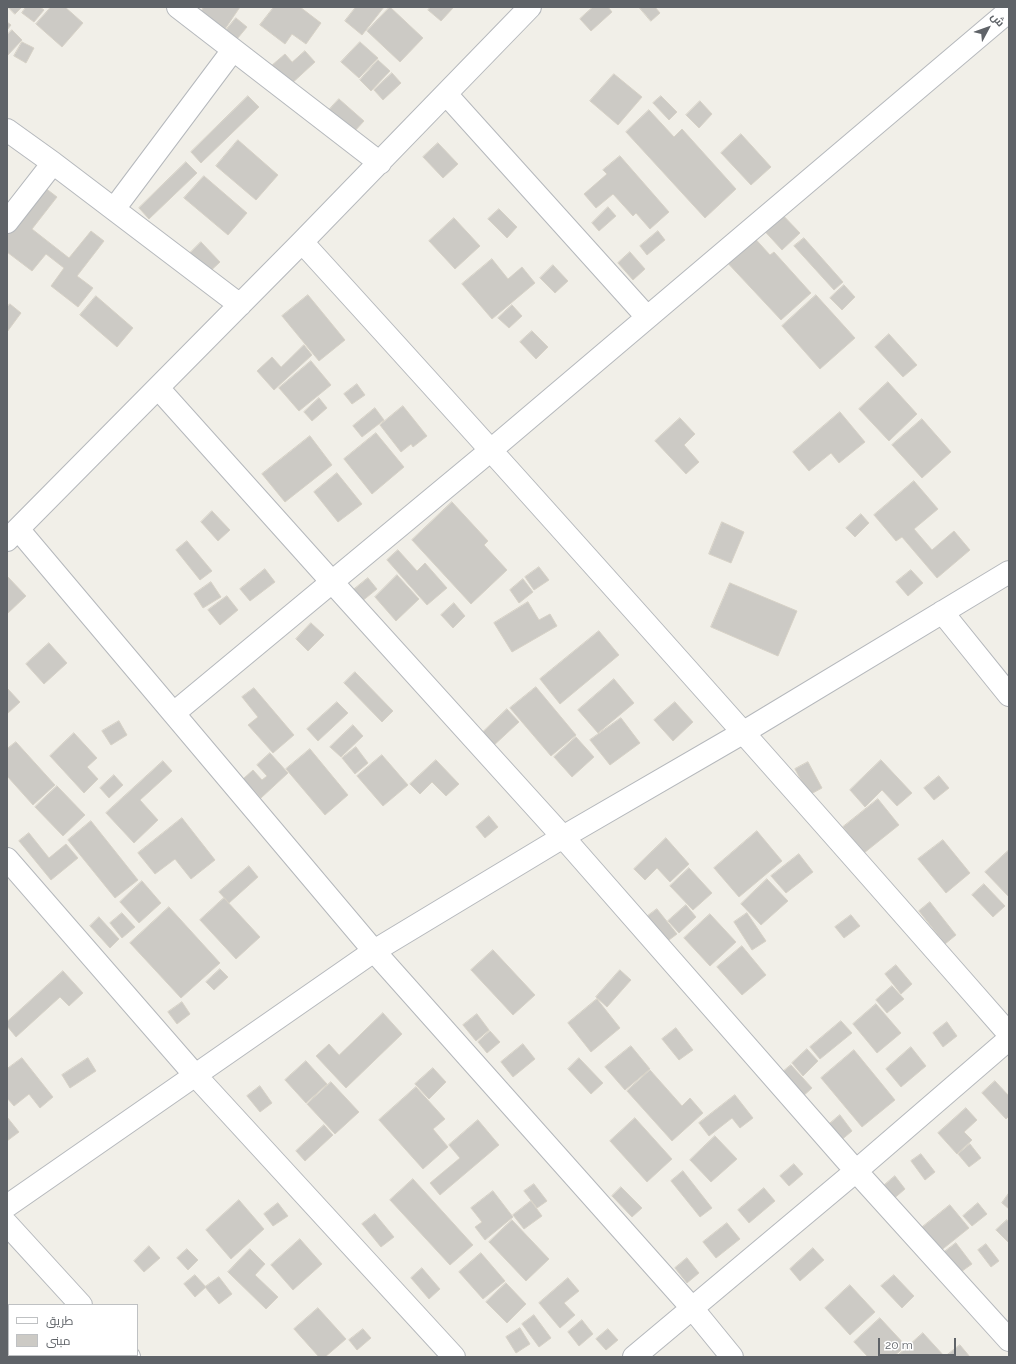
<!DOCTYPE html>
<html>
<head>
<meta charset="utf-8">
<style>
	body { margin:0 }
	#map { position:relative; width:1016px; height:1364px; overflow:hidden; background:#f1efe8; font-family:Raleway,Cairo,sans-serif }
	canvas { display:block }
	.frame { position:absolute; inset:0; border:8px solid #5f6368; pointer-events:none }
	.legend { position:absolute; left:8px; top:1304px; width:130px; height:52px; box-sizing:border-box; background:#fff; border:1px solid #bfc1c3; margin:0; padding:5px 7px; list-style:none; font-size:12px; color:#5f6368 }
	.legend li { display:flex; align-items:center; gap:8px; height:20px }
	.legend b { width:20px; border:1px solid #bfc1c3 }
	.north { position:absolute; left:968px; top:8px; width:40px; height:40px; -webkit-text-stroke:3px #fff; paint-order:stroke; rotate:49deg; font-size:11px; font-weight:700; line-height:16px; text-align:center; color:#5f6368 }
	.north::after { content:''; display:block; margin:auto; width:14px; height:18px; background:#5f6368; clip-path:polygon(50% 0,100% 100%,50% 72%,0 100%) }
	.scale { position:absolute; left:878px; top:1338px; width:78px; height:18px; box-sizing:border-box; border:2px solid #5f6368; border-top:0; padding-left:5px; font-size:12px; line-height:14px; white-space:nowrap; color:#5f6368; -webkit-text-stroke:3px #fff; paint-order:stroke }
</style>
</head>
<body>
<div id="map">
<canvas width="1016" height="1364"></canvas>
<div class="frame"></div>
<ul class="legend">
<li><b style="height:5px;background:#fff"></b>طريق</li>
<li><b style="height:11px;background:#cccac5"></b>مبنى</li>
</ul>
<div class="north">ش</div>
<div class="scale">20 m</div>
</div>
<script>
const g = document.querySelector('canvas').getContext('2d');
g.lineJoin = 'round';
function fillPath(path, color) {
  g.fillStyle = color;
  g.fill(path, 'evenodd');
}
function trace(path, color, width, dash) {
  g.strokeStyle = color;
  g.lineWidth = width;
  g.lineCap = dash ? 'butt' : 'round';
  g.setLineDash(dash || []);
  g.stroke(path);
}
const building = new Path2D(`
	M 8,7 L 22,7 L 15,14 Z
	M 26,7 L 40,7 L 44,10 L 34,22 L 22,13 Z
	M 51,7 L 65,7 L 83,23 L 62,47 L 36,24 Z
	M 204,7 L 240,7 L 223,32 L 199,15 Z
	M 274,7 L 300,7 L 321,23 L 306,44 L 292,34 L 285,44 L 260,25 Z
	M 356,7 L 384,7 L 362,35 L 345,21 Z
	M 390,7 L 423,38 L 400,62 L 367,31 Z
	M 431,7 L 452,7 L 453,8 L 441,21 L 428,10 Z
	M 593,7 L 608,7 L 612,12 L 591,31 L 580,19 Z
	M 639,7 L 655,7 L 660,13 L 651,21 Z
	M 236,18 L 247,27 L 237,39 L 226,30 Z
	M 7,22 L 11,25 L 7,30 Z
	M 12,30 L 22,40 L 7,56 L 7,35 Z
	M 22,42 L 34,48 L 26,63 L 14,56 Z
	M 360,42 L 378,58 L 359,78 L 341,62 Z
	M 305,51 L 315,62 L 289,86 L 271,66 L 285,54 L 292,62 Z
	M 378,60 L 390,71 L 371,91 L 360,80 Z
	M 392,73 L 401,83 L 383,100 L 374,90 Z
	M 614,74 L 642,97 L 618,125 L 590,101 Z
	M 248,96 L 259,107 L 201,163 L 191,152 Z
	M 661,96 L 677,112 L 669,120 L 653,103 Z
	M 339,99 L 364,121 L 353,133 L 328,111 Z
	M 700,101 L 712,114 L 699,128 L 686,115 Z
	M 649,110 L 674,137 L 682,129 L 736,189 L 705,218 L 626,132 Z
	M 741,134 L 771,167 L 751,185 L 721,153 Z
	M 238,140 L 278,175 L 256,200 L 216,166 Z
	M 438,143 L 458,164 L 443,178 L 423,157 Z
	M 620,156 L 669,212 L 650,229 L 636,213 L 633,216 L 613,194 L 596,208 L 584,194 L 607,174 L 603,170 Z
	M 186,162 L 197,173 L 149,219 L 139,208 Z
	M 204,176 L 247,213 L 228,235 L 184,198 Z
	M 44,187 L 57,197 L 32,229 L 69,258 L 91,231 L 104,241 L 77,276 L 93,288 L 78,307 L 51,286 L 64,268 L 46,254 L 32,271 L 7,252 L 7,234 Z
	M 608,207 L 616,216 L 599,231 L 592,223 Z
	M 499,209 L 517,227 L 507,238 L 488,219 Z
	M 777,209 L 800,233 L 782,250 L 759,225 Z
	M 454,218 L 480,246 L 455,269 L 429,241 Z
	M 658,231 L 665,240 L 647,255 L 640,246 Z
	M 750,233 L 770,255 L 774,252 L 811,293 L 781,320 L 723,258 Z
	M 804,238 L 843,282 L 834,290 L 794,246 Z
	M 201,242 L 220,262 L 203,278 L 185,258 Z
	M 630,252 L 645,269 L 633,280 L 618,263 Z
	M 492,259 L 508,279 L 522,267 L 535,283 L 492,319 L 462,284 Z
	M 553,265 L 568,281 L 555,293 L 540,278 Z
	M 844,285 L 855,297 L 842,310 L 830,298 Z
	M 308,295 L 345,340 L 319,361 L 282,316 Z
	M 816,295 L 855,338 L 820,369 L 782,326 Z
	M 96,296 L 133,328 L 117,347 L 80,315 Z
	M 10,304 L 21,313 L 7,332 L 7,307 Z
	M 512,305 L 522,316 L 509,328 L 498,318 Z
	M 532,331 L 548,347 L 536,359 L 520,342 Z
	M 889,334 L 917,365 L 903,377 L 875,347 Z
	M 304,345 L 312,355 L 274,390 L 257,371 L 272,357 L 281,367 Z
	M 311,361 L 331,385 L 299,411 L 279,388 Z
	M 888,382 L 917,414 L 889,441 L 859,409 Z
	M 357,384 L 365,395 L 352,404 L 344,394 Z
	M 319,398 L 327,408 L 312,421 L 304,412 Z
	M 403,406 L 427,436 L 413,447 L 411,444 L 401,452 L 380,425 Z
	M 375,408 L 384,420 L 362,437 L 353,426 Z
	M 840,412 L 865,442 L 839,463 L 831,453 L 809,471 L 793,452 Z
	M 680,418 L 695,434 L 684,445 L 699,462 L 686,474 L 655,441 Z
	M 922,419 L 951,452 L 922,478 L 892,445 Z
	M 376,433 L 404,467 L 372,494 L 344,459 Z
	M 310,436 L 332,465 L 285,502 L 262,474 Z
	M 337,473 L 362,504 L 338,522 L 314,492 Z
	M 914,481 L 938,509 L 914,529 L 932,550 L 954,531 L 970,550 L 937,578 L 902,537 L 896,541 L 874,515 Z
	M 452,502 L 488,541 L 484,545 L 507,570 L 471,604 L 412,540 Z
	M 212,511 L 230,530 L 218,541 L 201,522 Z
	M 861,514 L 869,523 L 855,537 L 846,528 Z
	M 722,522 L 744,532 L 731,563 L 709,554 Z
	M 187,541 L 212,571 L 200,580 L 176,550 Z
	M 398,550 L 417,571 L 425,563 L 447,588 L 427,605 L 387,560 Z
	M 539,567 L 549,580 L 534,590 L 525,577 Z
	M 265,569 L 275,582 L 250,601 L 240,589 Z
	M 911,570 L 923,583 L 908,596 L 896,582 Z
	M 397,575 L 419,599 L 396,621 L 375,597 Z
	M 7,576 L 26,596 L 7,614 Z
	M 368,578 L 377,589 L 361,602 L 352,591 Z
	M 523,579 L 533,592 L 519,603 L 510,590 Z
	M 211,582 L 221,597 L 203,608 L 194,594 Z
	M 730,583 L 797,611 L 778,656 L 711,627 Z
	M 227,596 L 238,610 L 220,625 L 208,610 Z
	M 528,602 L 539,620 L 550,614 L 557,626 L 512,652 L 494,623 Z
	M 454,603 L 465,616 L 453,628 L 441,615 Z
	M 311,623 L 324,635 L 308,651 L 296,639 Z
	M 599,631 L 619,655 L 560,704 L 540,679 Z
	M 49,643 L 67,663 L 44,684 L 26,664 Z
	M 355,672 L 393,711 L 382,722 L 344,683 Z
	M 614,679 L 634,703 L 598,733 L 578,710 Z
	M 536,687 L 576,735 L 551,756 L 510,708 Z
	M 7,688 L 20,702 L 7,714 Z
	M 254,688 L 294,735 L 273,753 L 248,725 L 258,717 L 242,697 Z
	M 337,702 L 348,713 L 318,741 L 307,729 Z
	M 675,702 L 693,722 L 673,741 L 654,720 Z
	M 507,709 L 519,722 L 492,747 L 481,734 Z
	M 621,718 L 640,743 L 610,765 L 590,740 Z
	M 119,721 L 127,735 L 111,745 L 102,731 Z
	M 353,725 L 363,736 L 341,757 L 330,747 Z
	M 74,733 L 97,758 L 87,767 L 98,779 L 84,793 L 50,756 Z
	M 576,737 L 594,757 L 572,777 L 554,757 Z
	M 16,742 L 55,785 L 33,805 L 7,776 L 7,749 Z
	M 356,747 L 368,763 L 355,774 L 342,758 Z
	M 310,749 L 348,795 L 325,815 L 286,769 Z
	M 270,753 L 288,773 L 261,798 L 243,779 L 253,770 L 262,780 L 267,776 L 257,765 Z
	M 382,755 L 408,785 L 383,806 L 357,776 Z
	M 436,760 L 459,784 L 446,796 L 432,782 L 420,794 L 410,784 Z
	M 881,760 L 912,793 L 897,806 L 882,790 L 865,807 L 850,790 Z
	M 163,761 L 172,771 L 140,800 L 158,820 L 134,843 L 106,813 Z
	M 808,762 L 822,788 L 809,795 L 795,769 Z
	M 114,775 L 123,785 L 109,798 L 100,788 Z
	M 939,776 L 949,788 L 934,800 L 924,788 Z
	M 57,786 L 85,815 L 63,836 L 35,807 Z
	M 878,799 L 899,825 L 864,853 L 843,827 Z
	M 489,816 L 498,827 L 485,838 L 476,827 Z
	M 182,818 L 215,860 L 191,879 L 175,859 L 155,874 L 138,853 Z
	M 91,821 L 138,880 L 115,898 L 68,840 Z
	M 757,831 L 782,861 L 739,897 L 714,868 Z
	M 29,833 L 49,858 L 66,844 L 78,858 L 51,880 L 19,841 Z
	M 666,838 L 689,864 L 670,882 L 657,868 L 645,880 L 634,869 Z
	M 943,840 L 970,873 L 946,893 L 918,859 Z
	M 1009,850 L 1009,897 L 985,872 Z
	M 799,854 L 813,872 L 786,893 L 771,876 Z
	M 249,866 L 258,877 L 229,903 L 219,892 Z
	M 689,868 L 712,893 L 693,910 L 670,886 Z
	M 767,879 L 788,901 L 761,925 L 741,904 Z
	M 142,881 L 161,903 L 139,923 L 120,902 Z
	M 984,884 L 1005,906 L 993,917 L 972,895 Z
	M 224,898 L 260,937 L 236,959 L 200,920 Z
	M 930,902 L 956,935 L 945,944 L 919,911 Z
	M 686,905 L 696,917 L 679,933 L 668,921 Z
	M 169,907 L 220,963 L 181,998 L 130,943 Z
	M 657,909 L 677,934 L 665,943 L 645,918 Z
	M 122,913 L 135,927 L 122,938 L 110,923 Z
	M 747,913 L 766,941 L 752,950 L 734,922 Z
	M 710,914 L 736,942 L 710,966 L 684,938 Z
	M 851,915 L 860,926 L 844,938 L 835,927 Z
	M 99,917 L 119,939 L 110,948 L 90,926 Z
	M 742,946 L 766,975 L 742,995 L 717,967 Z
	M 493,950 L 535,995 L 513,1015 L 471,970 Z
	M 896,965 L 912,984 L 901,994 L 885,974 Z
	M 220,969 L 228,977 L 214,990 L 206,982 Z
	M 620,970 L 631,980 L 607,1007 L 596,997 Z
	M 63,971 L 83,993 L 69,1006 L 60,997 L 16,1037 L 7,1026 L 7,1022 Z
	M 892,986 L 904,999 L 887,1013 L 876,1000 Z
	M 597,999 L 620,1028 L 591,1052 L 568,1023 Z
	M 182,1002 L 190,1014 L 177,1024 L 168,1012 Z
	M 876,1004 L 901,1033 L 877,1053 L 853,1024 Z
	M 383,1013 L 402,1034 L 346,1088 L 316,1056 L 329,1044 L 339,1055 Z
	M 477,1014 L 489,1030 L 476,1041 L 463,1025 Z
	M 841,1021 L 852,1033 L 820,1059 L 810,1047 Z
	M 947,1022 L 957,1036 L 943,1047 L 933,1033 Z
	M 676,1028 L 693,1050 L 679,1060 L 662,1039 Z
	M 490,1031 L 500,1042 L 487,1053 L 478,1042 Z
	M 523,1044 L 535,1059 L 513,1077 L 501,1062 Z
	M 631,1046 L 650,1069 L 625,1090 L 605,1067 Z
	M 911,1047 L 926,1066 L 901,1087 L 886,1069 Z
	M 807,1049 L 818,1061 L 803,1076 L 792,1063 Z
	M 854,1050 L 895,1100 L 862,1127 L 821,1078 Z
	M 22,1058 L 53,1097 L 40,1108 L 29,1094 L 14,1106 L 7,1098 L 7,1069 Z
	M 88,1058 L 96,1071 L 70,1088 L 62,1075 Z
	M 579,1058 L 603,1083 L 591,1094 L 568,1069 Z
	M 306,1061 L 327,1084 L 306,1103 L 285,1080 Z
	M 791,1065 L 812,1088 L 801,1098 L 779,1075 Z
	M 433,1068 L 446,1082 L 429,1099 L 415,1084 Z
	M 650,1070 L 682,1106 L 690,1098 L 703,1113 L 672,1141 L 627,1091 Z
	M 995,1081 L 1009,1096 L 1009,1116 L 1006,1119 L 982,1093 Z
	M 331,1082 L 359,1112 L 335,1134 L 307,1104 Z
	M 260,1086 L 272,1103 L 260,1112 L 247,1096 Z
	M 416,1087 L 445,1119 L 433,1129 L 448,1147 L 423,1169 L 379,1120 Z
	M 735,1095 L 753,1118 L 740,1128 L 732,1118 L 709,1136 L 699,1123 Z
	M 966,1108 L 977,1120 L 964,1132 L 972,1140 L 957,1154 L 938,1133 Z
	M 840,1115 L 852,1131 L 839,1142 L 827,1126 Z
	M 7,1117 L 19,1132 L 7,1141 Z
	M 635,1118 L 672,1159 L 647,1182 L 610,1141 Z
	M 478,1120 L 499,1145 L 440,1195 L 430,1183 L 460,1158 L 449,1145 Z
	M 324,1125 L 333,1135 L 305,1161 L 296,1151 Z
	M 715,1136 L 737,1159 L 711,1182 L 690,1160 Z
	M 970,1144 L 981,1158 L 969,1167 L 958,1154 Z
	M 921,1154 L 935,1172 L 925,1180 L 911,1161 Z
	M 794,1164 L 803,1174 L 789,1186 L 780,1176 Z
	M 683,1171 L 712,1208 L 700,1217 L 671,1181 Z
	M 895,1176 L 905,1189 L 891,1201 L 881,1188 Z
	M 413,1179 L 473,1245 L 450,1265 L 390,1200 Z
	M 534,1184 L 547,1201 L 537,1208 L 524,1191 Z
	M 621,1187 L 642,1208 L 632,1217 L 612,1196 Z
	M 764,1188 L 775,1201 L 749,1223 L 738,1210 Z
	M 493,1191 L 513,1217 L 485,1240 L 475,1227 L 482,1222 L 471,1208 Z
	M 1009,1193 L 1009,1209 L 1002,1203 Z
	M 239,1200 L 264,1229 L 231,1259 L 206,1230 Z
	M 531,1201 L 542,1216 L 524,1229 L 513,1215 Z
	M 278,1203 L 288,1216 L 273,1226 L 264,1214 Z
	M 978,1203 L 987,1214 L 972,1226 L 963,1216 Z
	M 950,1205 L 969,1228 L 939,1252 L 920,1229 Z
	M 375,1214 L 394,1237 L 381,1247 L 362,1224 Z
	M 512,1220 L 549,1259 L 526,1281 L 489,1242 Z
	M 1007,1220 L 1009,1223 L 1009,1243 L 996,1230 Z
	M 727,1223 L 740,1239 L 716,1258 L 703,1242 Z
	M 300,1239 L 322,1264 L 293,1290 L 271,1265 Z
	M 956,1243 L 972,1264 L 958,1274 L 943,1253 Z
	M 986,1244 L 999,1261 L 991,1267 L 978,1250 Z
	M 149,1246 L 160,1258 L 144,1272 L 134,1261 Z
	M 813,1248 L 824,1260 L 800,1281 L 790,1269 Z
	M 187,1249 L 198,1260 L 188,1270 L 177,1258 Z
	M 250,1249 L 265,1264 L 255,1275 L 278,1297 L 266,1309 L 228,1272 Z
	M 481,1253 L 505,1281 L 483,1299 L 459,1272 Z
	M 687,1258 L 699,1273 L 687,1283 L 675,1268 Z
	M 422,1268 L 440,1289 L 429,1299 L 411,1278 Z
	M 195,1275 L 206,1287 L 195,1297 L 184,1284 Z
	M 894,1275 L 914,1296 L 902,1308 L 881,1286 Z
	M 219,1277 L 232,1294 L 219,1304 L 205,1287 Z
	M 568,1278 L 579,1291 L 564,1303 L 575,1315 L 560,1328 L 539,1303 Z
	M 506,1283 L 526,1304 L 507,1323 L 486,1302 Z
	M 850,1285 L 875,1312 L 850,1335 L 825,1308 Z
	M 318,1308 L 346,1339 L 325,1357 L 319,1357 L 294,1329 Z
	M 534,1315 L 551,1338 L 539,1347 L 522,1324 Z
	M 880,1318 L 906,1346 L 893,1357 L 868,1357 L 854,1342 Z
	M 582,1320 L 593,1334 L 579,1346 L 568,1332 Z
	M 520,1328 L 530,1344 L 516,1353 L 506,1337 Z
	M 363,1329 L 371,1338 L 357,1350 L 349,1340 Z
	M 608,1329 L 618,1340 L 606,1350 L 596,1339 Z
	M 923,1333 L 945,1357 L 896,1357 Z
	M 960,1345 L 970,1357 L 947,1357 L 946,1356 Z
	M 9,1347 L 9,1355 L 27,1355 L 25,1357 L 7,1357 L 7,1349 Z`);
const minor = new Path2D(`
	M 178,7 L 380,163
	M 446,94 L 647,317
	M 7,130 L 53,163 L 240,305
	M 114,209 L 233,50
	M 7,222 L 53,163
	M 302,242 C 541,504 776,768 1009,1034
	M 158,388 L 332,582 L 563,837 L 856,1171 L 1009,1340
	M 18,529 L 374,951 L 692,1308 L 732,1357
	M 7,540 L 302,242 L 530,7
	M 942,612 L 1009,695
	M 174,713 L 491,450 L 1009,11
	M 7,859 L 195,1075 L 454,1357
	M 7,1206 L 374,951 L 563,837 L 744,732 L 1009,572
	M 7,1224 L 81,1305
	M 127,1355 L 129,1357
	M 634,1357 L 856,1171 L 1009,1039`);
fillPath(building, '#cccac5');
trace(building, '#d6d1c6', 1);
trace(minor, '#b5b8bc', 24);
trace(minor, '#fff', 22);
</script>
</body>
</html>
